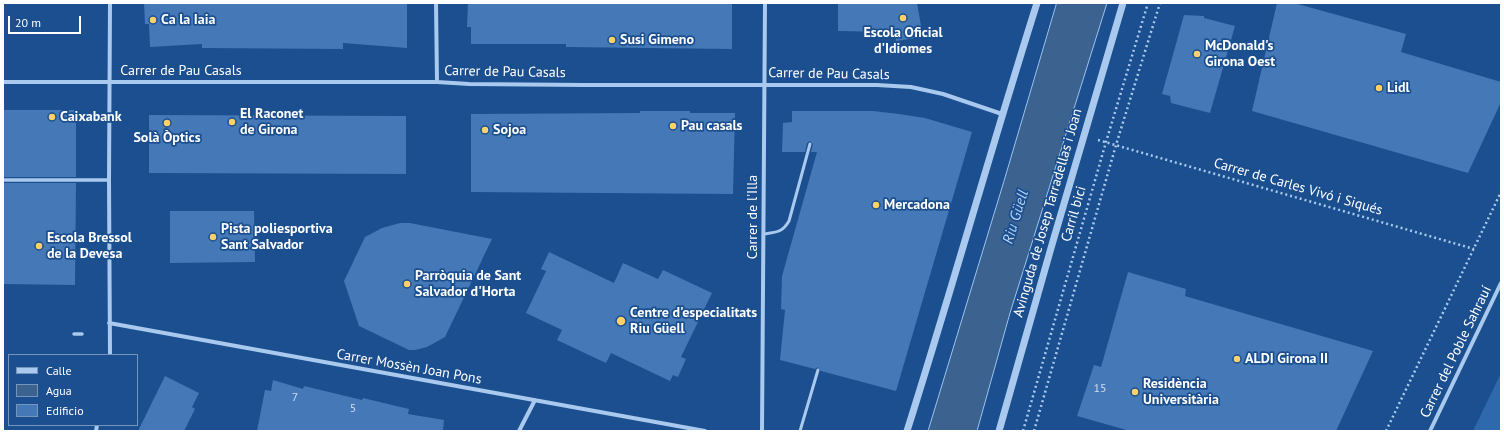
<!DOCTYPE html>
<html>
<head>
<meta charset="utf-8">
<style>
	body { margin:0 }
	#map { position:relative; width:1504px; height:434px; overflow:hidden; background:#1b4f8f; font-family:"PT Sans",sans-serif }
	canvas { display:block }
	.frame { position:absolute; inset:0; border:4px solid #fff; pointer-events:none }
	.legend { position:absolute; left:8px; top:354px; width:130px; height:72px; box-sizing:border-box; background:#1b4f8f; border:1px solid #7695bc; margin:0; padding:5px 7px; list-style:none; font-size:12px; color:#fff }
	.legend li { display:flex; align-items:center; gap:8px; height:20px }
	.legend b { width:20px; border:1px solid #7695bc }
	.scale { position:absolute; left:8px; top:16px; width:73px; height:18px; box-sizing:border-box; border:2px solid #fff; border-top:0; padding-left:5px; font-size:12px; line-height:14px; white-space:nowrap; color:#fff; -webkit-text-stroke:3px #1b4f8f; paint-order:stroke }
</style>
</head>
<body>
<div id="map">
<canvas width="1504" height="434"></canvas>
<div class="frame"></div>
<ul class="legend">
<li><b style="height:5px;background:#a9c9ee"></b>Calle</li>
<li><b style="height:11px;background:#3c6290"></b>Agua</li>
<li><b style="height:11px;background:#4478b7"></b>Edificio</li>
</ul>
<div class="scale">20 m</div>
</div>
<script>
const g = document.querySelector('canvas').getContext('2d');
g.lineJoin = 'round';
function fillPath(path, color) {
  g.fillStyle = color;
  g.fill(path, 'evenodd');
}
function trace(path, color, width, dash) {
  g.strokeStyle = color;
  g.lineWidth = width;
  g.lineCap = dash ? 'butt' : 'round';
  g.setLineDash(dash || []);
  g.stroke(path);
}
function drawText(font, color, halo, rows, align = 'center') {
  g.font = font + ' "PT Sans",sans-serif';
  g.lineWidth = 3.5;
  g.setLineDash([]);
  g.textBaseline = 'middle';
  g.strokeStyle = halo;
  g.fillStyle = color;
  for (const [text, x, y, turn = 0] of rows) {
    g.save();
    g.translate(x, y);
    g.rotate((+turn || 0) * Math.PI / 180);
    g.textAlign = isNaN(turn) ? turn : align;
    if (halo) g.strokeText(text, 0, 0);
    g.fillText(text, 0, 0);
    g.restore();
  }
}
const green = new Path2D(`
	M 1501,373 L 1501,431 L 1473,431 Z`);
const water = new Path2D(`
	M 1057,3 L 1107,3 L 1010,313 L 977,431 L 928,431 L 1004,181 Z`);
const building = new Path2D(`
	M 144,3 L 407,3 L 407,48 L 343,43 L 343,49 L 202,48 L 202,44 L 150,47 L 149,24 L 145,24 Z
	M 468,3 L 732,3 L 732,49 L 566,47 L 566,44 L 471,44 L 471,27 L 467,27 Z
	M 838,3 L 917,3 L 923,37 L 896,41 L 895,34 L 888,35 L 888,32 L 838,31 Z
	M 1277,3 L 1294,3 L 1406,34 L 1401,52 L 1501,82 L 1501,102 L 1468,173 L 1252,111 Z
	M 1184,15 L 1204,16 L 1204,18 L 1235,26 L 1210,113 L 1171,103 L 1170,96 L 1162,94 Z
	M 3,110 L 76,110 L 76,177 L 3,177 Z
	M 640,111 L 690,111 L 690,113 L 735,113 L 733,194 L 471,192 L 471,114 L 640,113 Z
	M 792,111 L 873,111 L 899,114 L 925,118 L 972,132 L 896,391 L 821,371 L 818,367 L 815,369 L 780,360 L 785,310 L 781,309 L 782,276 L 817,152 L 811,152 L 813,144 L 810,141 L 807,143 L 805,152 L 782,152 L 783,123 L 792,122 Z
	M 149,115 L 406,116 L 406,174 L 149,173 Z
	M 3,183 L 76,183 L 75,285 L 3,284 Z
	M 170,211 L 254,211 L 255,262 L 170,263 Z
	M 400,223 L 410,223 L 492,239 L 445,337 L 427,347 L 415,350 L 409,350 L 359,326 L 344,281 L 365,237 L 382,228 Z
	M 549,252 L 614,283 L 623,263 L 658,279 L 663,270 L 712,293 L 681,357 L 686,359 L 678,377 L 673,375 L 670,381 L 611,353 L 606,363 L 557,340 L 562,330 L 526,313 L 546,271 L 541,269 Z
	M 1128,272 L 1186,289 L 1185,296 L 1373,351 L 1336,431 L 1130,431 L 1077,416 L 1094,365 L 1101,367 Z
	M 165,376 L 199,393 L 192,407 L 195,409 L 184,431 L 138,431 Z
	M 273,380 L 303,389 L 304,386 L 362,400 L 363,398 L 409,409 L 408,414 L 444,420 L 443,431 L 257,431 L 265,390 L 271,391 Z`);
const path = new Path2D(`
	M 1098,140 L 1474,249
	M 1023,431 L 1106,142 L 1148,3
	M 1034,431 L 1116,145 L 1160,3
	M 1386,431 L 1501,192`);
const service = new Path2D(`
	M 764,234 C 776,232 782,233 789,221 L 810,144
	M 800,431 L 818,370`);
const pedestrian = new Path2D(`
	M 3,180 L 109,180
	M 74,334 L 82,334`);
const minor = new Path2D(`
	M 436,3 L 437,82
	M 3,82 L 437,82 L 469,84 L 583,85 L 877,85 L 911,87 L 943,94 L 1002,114
	M 109,323 L 705,431
	M 110,355 L 109,180 L 110,3
	M 96,431 L 97,425
	M 519,431 L 535,400
	M 762,431 L 765,3
	M 1430,431 L 1501,283`);
const tertiary = new Path2D(`
	M 907,431 C 952,289 992,145 1037,3
	M 999,431 L 1051,248 L 1123,3`);
const markers = [
	[903,18,4,"#ffd166"],
	[153,20,4,"#ffd166"],
	[612,40,4,"#ffd166"],
	[1197,54,4,"#ffd166"],
	[1379,88,4,"#ffd166"],
	[52,117,4,"#ffd166"],
	[232,122,4,"#ffd166"],
	[167,123,4,"#ffd166"],
	[673,126,4,"#ffd166"],
	[485,130,4,"#ffd166"],
	[876,205,4,"#ffd166"],
	[213,237,4,"#ffd166"],
	[39,246,4,"#ffd166"],
	[407,284,4,"#ffd166"],
	[621,321,5,"#ffd166"],
	[1237,359,4,"#ffd166"],
	[1135,392,4,"#ffd166"]
];
const numberNames = [
	["15",1100,389],
	["7",295,398],
	["5",353,409]
];
const poiNames = [
	["Ca la Iaia",161,20],
	["Escola Oficial",903,33,"center"],
	["d'Idiomes",903,49,"center"],
	["Susi Gimeno",620,40],
	["McDonald's",1205,46],
	["Girona Oest",1205,62],
	["Lidl",1387,88],
	["El Raconet",240,114],
	["de Girona",240,130],
	["Caixabank",60,117],
	["Pau casals",681,126],
	["Sojoa",493,130],
	["Solà Òptics",167,138,"center"],
	["Mercadona",884,205],
	["Pista poliesportiva",221,229],
	["Sant Salvador",221,245],
	["Escola Bressol",47,238],
	["de la Devesa",47,254],
	["Parròquia de Sant",415,276],
	["Salvador d'Horta",415,292],
	["Centre d'especialitats",630,313],
	["Riu Güell",630,329],
	["ALDI Girona II",1245,359],
	["Residència",1143,384],
	["Universitària",1143,400]
];
const streetNames = [
	["Carrer de Pau Casals",181,71],
	["Carrer de Pau Casals",505,72,1],
	["Carrer de Pau Casals",829,74,1],
	["Carrer de Carles Vivó i Siqués",1298,187,16],
	["Avinguda de Josep Tarradellas i Joan",1048,213,-74],
	["Carril bici",1074,214,-74],
	["Carrer de l'Illa",753,217,-90],
	["Carrer del Poble Sahrauí",1456,352,-64],
	["Carrer Mossèn Joan Pons",409,367,10]
];
const waterNames = [
	["Riu Güell",1016,217,-73]
];
fillPath(green, '#2e69ad');
fillPath(water, '#3c6290');
trace(water, '#9cc4f0', 1);
fillPath(building, '#4478b7');
trace(path, '#a9c9ee', 2.5, [2, 3]);
trace(service, '#a9c9ee', 3);
trace(pedestrian, '#a9c9ee', 3.5);
trace(minor, '#a9c9ee', 4);
trace(tertiary, '#a9c9ee', 7);
for (const [x, y, r, color] of markers) {
  const dot = new Path2D();
  dot.arc(x, y, r, 0, 2 * Math.PI);
  g.fillStyle = color;
  g.fill(dot);
  trace(dot, '#1b4f8f', 1.5);
}
drawText('12px', '#d0dded', null, numberNames);
drawText('bold 14px', '#fff', '#1b4f8f', poiNames, 'left');
drawText('14px', '#fff', '#1b4f8f', streetNames);
drawText('italic 15px', '#b5d3f5', '#1b4f8f', waterNames);
</script>
</body>
</html>
